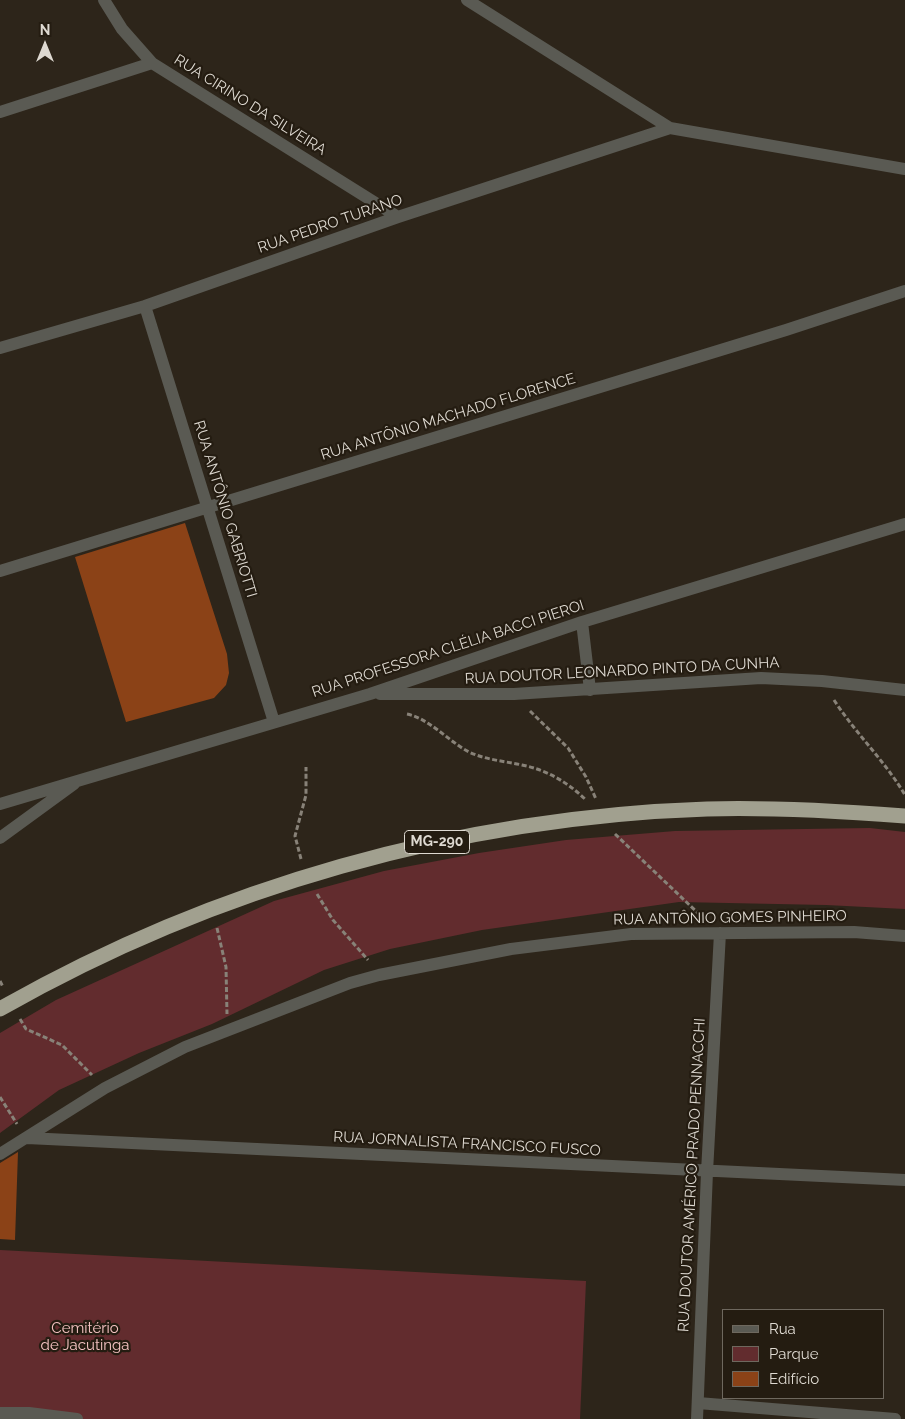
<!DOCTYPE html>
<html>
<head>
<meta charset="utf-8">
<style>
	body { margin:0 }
	#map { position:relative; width:905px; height:1419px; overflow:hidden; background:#2d251a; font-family:Raleway,sans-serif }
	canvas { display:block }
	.legend { position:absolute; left:722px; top:1309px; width:162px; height:90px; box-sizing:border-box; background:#241c11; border:1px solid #6e685e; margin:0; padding:6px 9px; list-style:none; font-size:15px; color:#ded9d1 }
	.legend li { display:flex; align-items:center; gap:10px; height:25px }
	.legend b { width:25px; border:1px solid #6e685e }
	.north { position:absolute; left:20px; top:20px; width:50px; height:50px; -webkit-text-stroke:4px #241c11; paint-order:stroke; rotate:0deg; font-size:14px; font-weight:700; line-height:20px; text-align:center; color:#ded9d1 }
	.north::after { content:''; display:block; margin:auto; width:18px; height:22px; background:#ded9d1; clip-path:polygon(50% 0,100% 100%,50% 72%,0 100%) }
</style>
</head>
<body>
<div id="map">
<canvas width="905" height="1419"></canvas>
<ul class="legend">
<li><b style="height:6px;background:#5a5a53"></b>Rua</li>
<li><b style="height:14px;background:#622c2e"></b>Parque</li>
<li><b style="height:14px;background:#8b4217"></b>Edifício</li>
</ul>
<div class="north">N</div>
</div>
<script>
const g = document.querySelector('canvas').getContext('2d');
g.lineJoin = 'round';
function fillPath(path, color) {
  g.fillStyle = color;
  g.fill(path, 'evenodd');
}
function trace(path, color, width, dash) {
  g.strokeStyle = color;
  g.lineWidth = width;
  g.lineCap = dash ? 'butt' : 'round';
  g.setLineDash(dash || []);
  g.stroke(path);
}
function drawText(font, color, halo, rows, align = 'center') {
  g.font = font + ' Raleway,sans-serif';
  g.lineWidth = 4.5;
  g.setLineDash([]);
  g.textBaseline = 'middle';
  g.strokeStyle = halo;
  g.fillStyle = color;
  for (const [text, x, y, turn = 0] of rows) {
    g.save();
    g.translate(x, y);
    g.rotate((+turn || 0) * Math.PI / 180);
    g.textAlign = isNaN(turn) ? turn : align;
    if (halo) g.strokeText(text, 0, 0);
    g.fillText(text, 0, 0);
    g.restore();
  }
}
const green = new Path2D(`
	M 870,828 L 905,832 L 905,909 L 826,905 L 679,902 L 482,930 L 390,949 L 324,970 L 212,1024 L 139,1053 L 59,1090 L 0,1133 L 0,1033 L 56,1000 L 274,901 L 384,871 L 479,853 L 566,840 L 675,831 Z
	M 0,1250 L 586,1281 L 580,1419 L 0,1419 Z`);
const building = new Path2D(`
	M 185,523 L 227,654 L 229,673 L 226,685 L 214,698 L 126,722 L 75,557 Z
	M 18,1152 L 15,1240 L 0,1239 L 0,1163 Z`);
const path = new Path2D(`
	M 834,700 C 856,734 885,761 905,795
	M 530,711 L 568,748 L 586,777 L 596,799
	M 407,714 C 430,719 448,741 469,752 C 486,760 504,761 522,765 C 547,770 567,782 585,799
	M 615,834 L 701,916
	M 301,859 L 295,836 L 306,795 L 306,767
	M 317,894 L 333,920 L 368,960
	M 217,928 L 226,967 L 227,1014
	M 0,981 L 3,987
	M 20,1019 L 26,1029 L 62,1045 L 92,1075
	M 0,1097 L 17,1124`);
const minor = new Path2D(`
	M 104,0 L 122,29 L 152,63 L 398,217
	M 467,0 L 670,128 L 905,169
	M 0,112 L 152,63
	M 145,306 L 274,722
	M 0,348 L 145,306 L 398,217 L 670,128
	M 0,571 L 786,330 L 905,291
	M 582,622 L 590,690
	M 380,694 L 514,694 L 761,678 L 822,681 L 905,690
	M 0,804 L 370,694 L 582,622 L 905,524
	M 0,838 L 74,784
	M 27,1138 L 905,1180
	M 0,1154 L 105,1088 L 185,1047 L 350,983 L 379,975 L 511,949 L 631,934 L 854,932 L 905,936
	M 698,1403 L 895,1419
	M 0,1413 L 29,1413 L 77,1419
	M 697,1419 L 707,1172 L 720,933`);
const highway = new Path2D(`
	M 0,1009 C 214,887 460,817 707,809 C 773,807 839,811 905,816`);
const shields = [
	[437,842,65]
];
const shieldNames = [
	["MG-290",437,842]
];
const streetNames = [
	["RUA CIRINO DA SILVEIRA",250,105,32],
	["RUA PEDRO TURANO",330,224,-19],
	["RUA ANTÔNIO MACHADO FLORENCE",448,417,-17],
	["RUA ANTÔNIO GABRIOTTI",225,509,73],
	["RUA PROFESSORA CLÉLIA BACCI PIEROI",448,649,-18],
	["RUA DOUTOR LEONARDO PINTO DA CUNHA",622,671,-3],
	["RUA ANTÔNIO GOMES PINHEIRO",730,918,-1],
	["RUA JORNALISTA FRANCISCO FUSCO",467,1144,3],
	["RUA DOUTOR AMÉRICO PRADO PENNACCHI",692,1175,-87]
];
const parkNames = [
	["Cemitério",85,1328],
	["de Jacutinga",85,1345]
];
fillPath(green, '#622c2e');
fillPath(building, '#8b4217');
trace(path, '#888278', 3, [5, 2.5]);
trace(minor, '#5a5a53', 12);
trace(highway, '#a1a08f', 15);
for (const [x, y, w] of shields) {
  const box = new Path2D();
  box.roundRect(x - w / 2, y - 11.5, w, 23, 4);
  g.fillStyle = '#241c11';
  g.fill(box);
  trace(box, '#ded9d1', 1);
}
drawText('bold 14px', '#ded9d1', null, shieldNames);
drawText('15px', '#ded9d1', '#241c11', streetNames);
drawText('15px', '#f5c3c2', '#241c11', parkNames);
</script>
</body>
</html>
